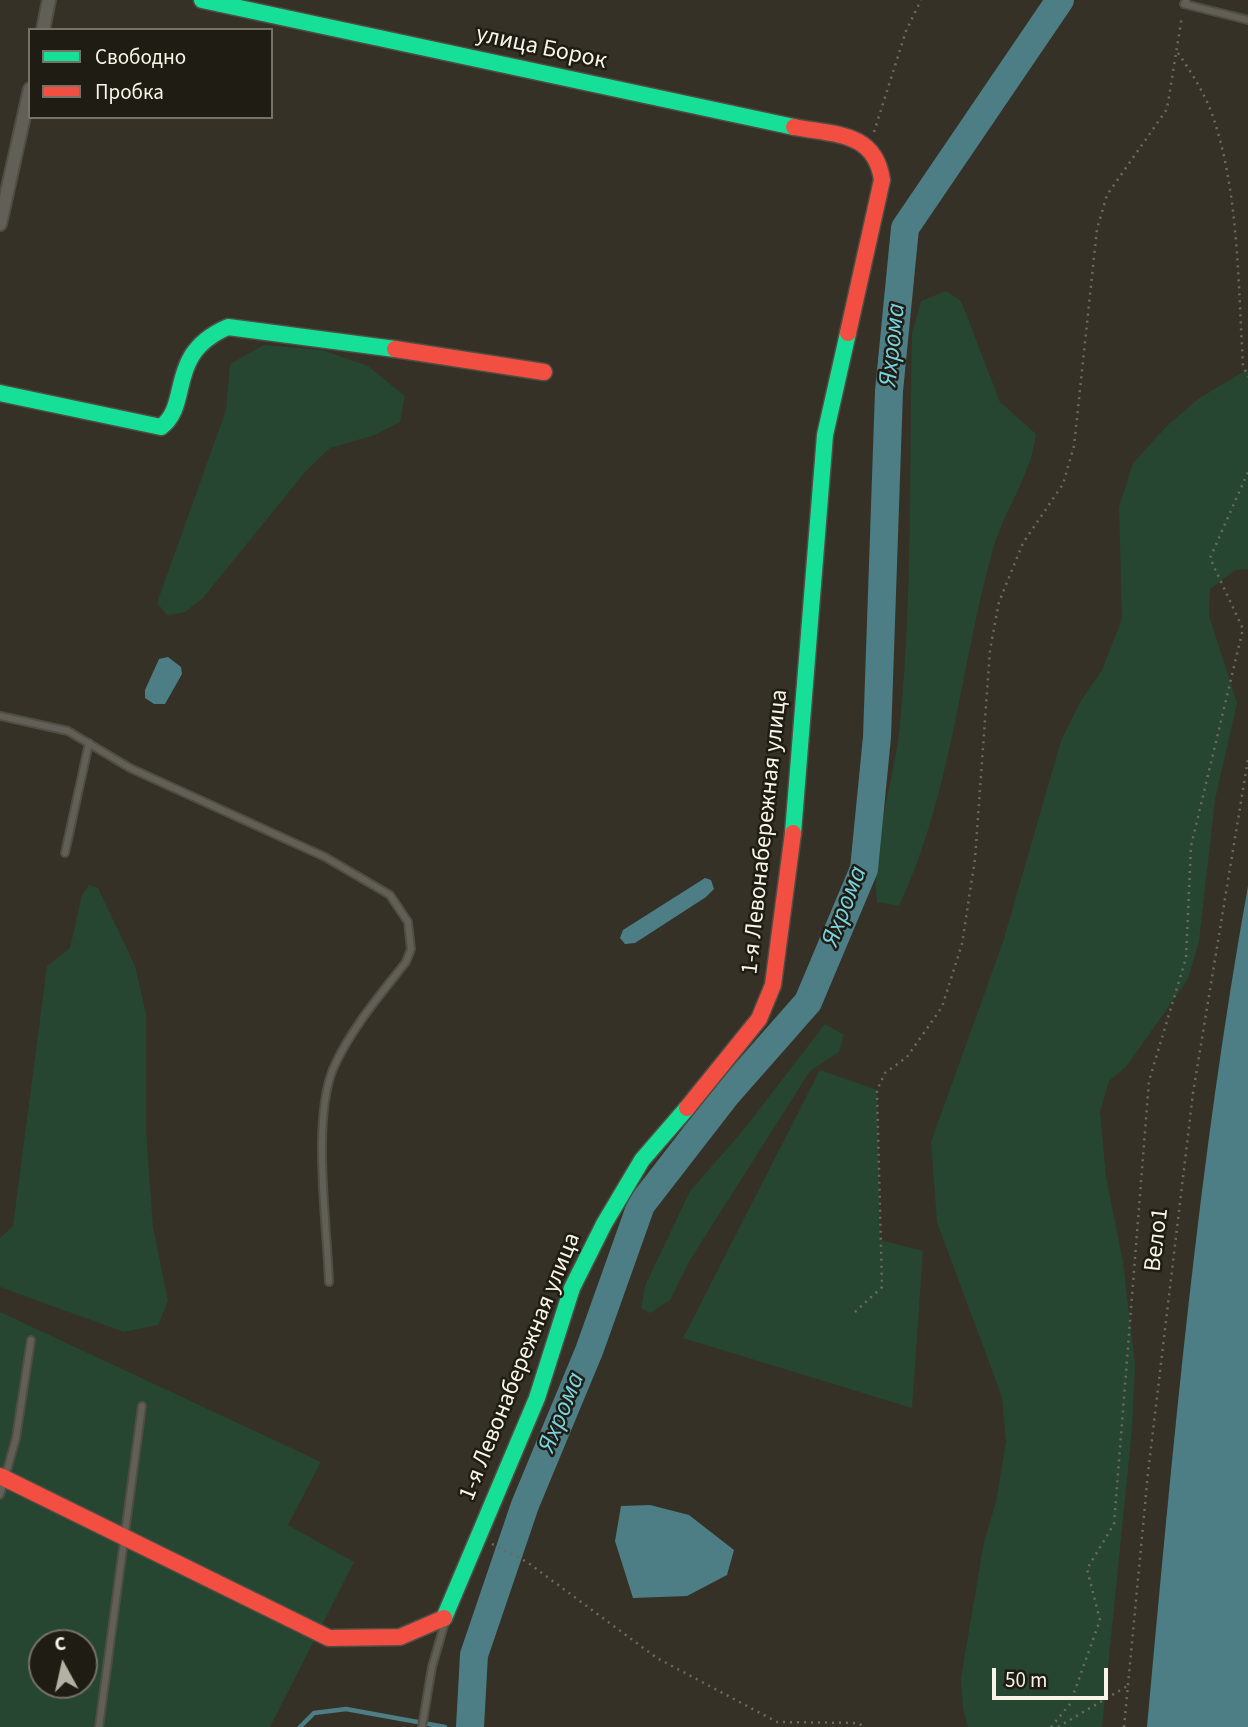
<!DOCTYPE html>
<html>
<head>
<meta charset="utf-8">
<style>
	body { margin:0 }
	#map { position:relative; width:1248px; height:1727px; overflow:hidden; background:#353126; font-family:"Source Sans 3",sans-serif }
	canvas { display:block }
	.legend { position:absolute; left:28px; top:28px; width:245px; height:91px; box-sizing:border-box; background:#1f1c13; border:2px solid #767268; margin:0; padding:9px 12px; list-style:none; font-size:21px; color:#f8f4e8 }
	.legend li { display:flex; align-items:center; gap:14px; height:35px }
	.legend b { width:35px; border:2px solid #767268 }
	.north { position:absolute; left:28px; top:1629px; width:70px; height:70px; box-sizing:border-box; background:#1f1c13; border:2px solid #767268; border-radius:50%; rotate:352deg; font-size:19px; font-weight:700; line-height:28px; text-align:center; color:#f8f4e8 }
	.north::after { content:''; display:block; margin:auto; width:24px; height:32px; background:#b4b0a4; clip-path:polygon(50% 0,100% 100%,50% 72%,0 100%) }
	.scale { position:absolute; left:992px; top:1668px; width:116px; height:32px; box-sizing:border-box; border:4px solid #f8f4e8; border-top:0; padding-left:9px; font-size:21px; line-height:24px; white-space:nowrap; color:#f8f4e8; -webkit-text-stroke:5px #1f1c13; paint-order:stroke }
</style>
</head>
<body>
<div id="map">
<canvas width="1248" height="1727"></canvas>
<ul class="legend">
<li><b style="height:9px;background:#16e098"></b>Свободно</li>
<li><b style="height:9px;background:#f24e42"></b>Пробка</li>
</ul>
<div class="north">С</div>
<div class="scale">50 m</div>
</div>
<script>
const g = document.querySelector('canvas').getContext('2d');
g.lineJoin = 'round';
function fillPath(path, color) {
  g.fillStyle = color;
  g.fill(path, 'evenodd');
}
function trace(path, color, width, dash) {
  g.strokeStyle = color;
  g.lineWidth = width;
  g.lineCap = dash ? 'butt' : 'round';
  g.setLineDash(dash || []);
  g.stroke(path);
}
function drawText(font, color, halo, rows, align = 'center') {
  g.font = font + ' "Source Sans 3",sans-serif';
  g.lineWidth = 5;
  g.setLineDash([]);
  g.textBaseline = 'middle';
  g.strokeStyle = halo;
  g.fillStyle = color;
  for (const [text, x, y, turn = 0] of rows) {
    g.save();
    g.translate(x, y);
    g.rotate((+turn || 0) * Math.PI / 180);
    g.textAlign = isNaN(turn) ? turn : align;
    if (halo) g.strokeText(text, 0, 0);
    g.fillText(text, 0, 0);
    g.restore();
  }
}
const green = new Path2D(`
	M 946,291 L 961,301 L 1000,402 L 1036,434 C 1031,476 1005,508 993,549 C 960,667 952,793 899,906 L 877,902 C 871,846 892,789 899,734 C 913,601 909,467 912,333 L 921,301 Z
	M 264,345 L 322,350 L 368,366 L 405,396 L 400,422 L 375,435 L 330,448 L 305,472 L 203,598 L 185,612 L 167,615 L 157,603 L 226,410 L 230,364 Z
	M 1248,369 L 1248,569 L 1235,570 L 1210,589 L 1209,616 L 1237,703 L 1215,800 L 1199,941 L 1188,979 L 1126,1067 L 1109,1081 L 1100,1112 L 1106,1177 L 1123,1262 L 1135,1364 L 1132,1429 L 1102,1727 L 968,1727 L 963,1709 L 961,1678 L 983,1547 L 996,1501 L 1006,1442 L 1002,1397 L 937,1222 L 931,1142 L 1003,942 L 1061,741 L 1082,699 L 1102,670 L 1122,619 L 1119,507 L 1133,463 L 1166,427 L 1198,399 Z
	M 89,885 L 98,888 L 135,966 L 146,1014 L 146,1131 L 153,1227 L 168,1301 L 158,1325 L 124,1332 L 0,1287 L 0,1238 L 13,1226 L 47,966 L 70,948 L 82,895 Z
	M 825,1024 L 844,1035 L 839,1052 L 810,1071 L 690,1260 L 670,1300 L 650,1313 L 641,1308 L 645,1286 L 690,1191 L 741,1133 Z
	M 820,1070 L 877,1090 L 880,1240 L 923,1251 L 912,1408 L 683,1338 Z
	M 0,1312 L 321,1462 L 288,1525 L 354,1562 L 270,1727 L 0,1727 ZM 42,1643 L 84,1643 L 84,1685 L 42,1685 Z`);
const water = new Path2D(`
	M 168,657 L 181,667 L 182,674 L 165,704 L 154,704 L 145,698 L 145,690 L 159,659 Z
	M 705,878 L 711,880 L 714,889 L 706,897 L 635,943 L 625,944 L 620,938 L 623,930 Z
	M 1248,886 L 1248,1727 L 1147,1727 C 1173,1445 1198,1164 1248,886 Z
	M 650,1505 L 689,1515 L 734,1550 L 727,1575 L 687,1596 L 633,1598 L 615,1541 L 621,1506 Z`);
const stream = new Path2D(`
	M 300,1727 L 314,1713 L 346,1709 L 445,1727`);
const river = new Path2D(`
	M 470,1727 L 474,1655 L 525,1505 L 589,1351 L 641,1205 L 727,1094 L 808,1002 L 864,869 L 877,737 L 889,391 L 905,228 L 1060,0`);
const path = new Path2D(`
	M 1178,53 C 1191,72 1204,92 1212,114 C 1239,190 1238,285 1243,365 L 1248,377
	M 874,132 L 906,31 L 921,0
	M 855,1312 L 882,1287 L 877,1090 L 885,1073 L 907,1057 L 942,1007 L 962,944 L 975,859 L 990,650 L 999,602 L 1023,543 L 1063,484 L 1074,446 L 1097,229 L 1107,195 L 1167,109 L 1182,16
	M 492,1544 L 527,1562 L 657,1658 L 777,1722 L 858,1723 L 864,1727
	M 1051,1727 L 1070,1704 L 1100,1620 L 1087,1569 L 1114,1524 L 1149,1081 L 1186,958 L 1191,846 L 1243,629 L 1210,558 L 1248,472
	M 1058,1727 L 1129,1685
	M 1124,1727 L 1148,1473 L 1193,1093 L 1248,759`);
const lane = new Path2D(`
	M 1186,0 L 1184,4 L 1248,20
	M 0,716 L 68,731 L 130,768 L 325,857 L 390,895 L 408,922 L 411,949 L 406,962 C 380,995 350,1030 333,1069 C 312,1121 327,1224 329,1282
	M 65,853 L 89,743
	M 0,1495 L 16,1438 L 31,1340
	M 99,1727 L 142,1406
	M 422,1727 L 432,1667 L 445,1622`);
const street = new Path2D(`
	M 43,30 L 49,0
	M 0,224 L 30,89`);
const fast = new Path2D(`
	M 202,0 L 794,127
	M 0,393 L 161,427 C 192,404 165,354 228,327 L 395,349
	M 793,833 L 825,435 L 848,333
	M 444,1618 L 537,1398 L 572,1288 L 604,1224 L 642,1160 L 687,1108`);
const jam = new Path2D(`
	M 794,127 C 834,135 875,131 882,180 L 848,333
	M 395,349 L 544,372
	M 687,1108 L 759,1019 L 773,985 L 793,833
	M 0,1476 L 329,1638 L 400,1637 L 444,1618`);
const streetNames = [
	["улица Борок",541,49,12],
	["1-я Левонабережная улица",766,832,-84],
	["Вело1",1158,1240,-83],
	["1-я Левонабережная улица",521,1367,-68]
];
const waterNames = [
	["Яхрома",894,345,-84],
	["Яхрома",846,907,-69],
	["Яхрома",563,1413,-68]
];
fillPath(green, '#264631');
fillPath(water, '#4d7e85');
trace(stream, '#4d7e85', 4.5);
trace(river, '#4d7e85', 28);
trace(lane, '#504d43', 10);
trace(street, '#504d43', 16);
trace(fast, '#504d43', 19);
trace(jam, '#504d43', 19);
trace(path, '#6d6a62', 2.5, [2, 5]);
trace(lane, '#625f56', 6);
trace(street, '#625f56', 12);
trace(fast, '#16e098', 16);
trace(jam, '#f24e42', 16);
drawText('24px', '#f8f4e8', '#1f1c13', streetNames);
drawText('italic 26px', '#79d4e2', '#1f1c13', waterNames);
</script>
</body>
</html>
